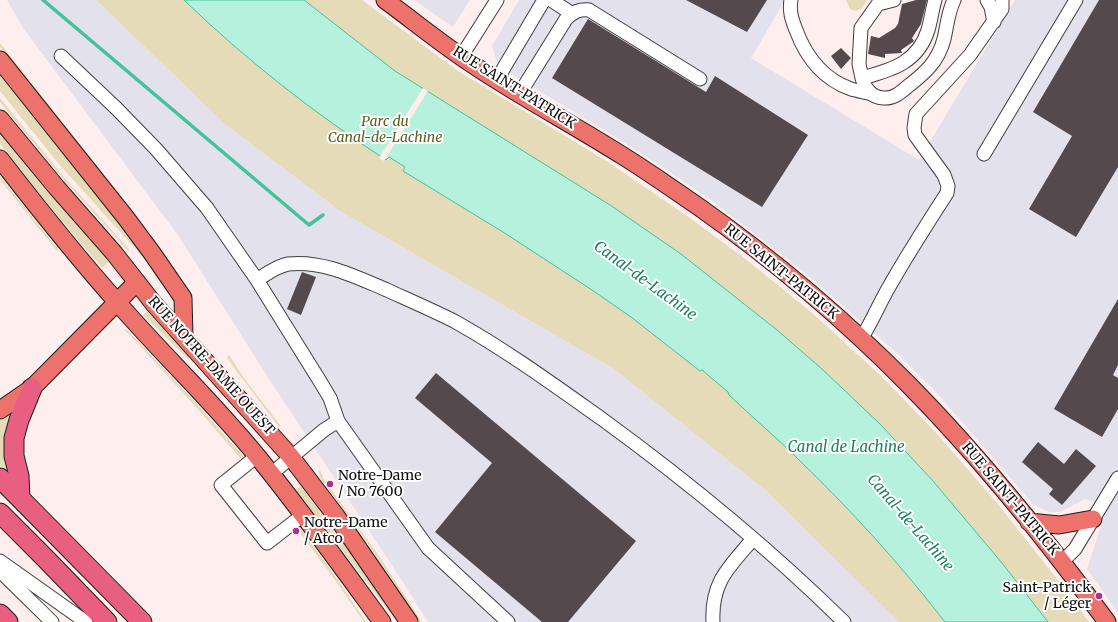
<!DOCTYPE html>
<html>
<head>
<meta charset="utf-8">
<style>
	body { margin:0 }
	canvas { display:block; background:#feeeed }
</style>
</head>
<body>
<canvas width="1118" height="622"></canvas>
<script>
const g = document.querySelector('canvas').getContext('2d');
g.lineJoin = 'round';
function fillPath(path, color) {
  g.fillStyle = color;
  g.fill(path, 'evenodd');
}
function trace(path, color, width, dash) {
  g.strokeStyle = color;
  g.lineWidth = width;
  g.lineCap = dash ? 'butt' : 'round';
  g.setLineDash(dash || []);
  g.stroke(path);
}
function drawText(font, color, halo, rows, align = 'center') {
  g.font = font + ' Merriweather,serif';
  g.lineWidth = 4;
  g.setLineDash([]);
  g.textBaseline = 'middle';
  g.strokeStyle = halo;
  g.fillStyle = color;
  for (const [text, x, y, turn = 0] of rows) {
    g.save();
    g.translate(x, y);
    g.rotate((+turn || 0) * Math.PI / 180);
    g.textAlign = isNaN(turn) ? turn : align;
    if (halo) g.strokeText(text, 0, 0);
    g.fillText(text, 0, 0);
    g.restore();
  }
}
const industrial = new Path2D(`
	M 7,0 L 96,0 L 226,125 L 340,211 L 614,369 L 765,490 L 899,622 L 428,622 L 403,582 L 269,379 L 178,235 L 23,28 Z
	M 414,0 L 470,0 L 453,27 Z
	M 519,0 L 785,0 L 751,58 L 919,160 L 1015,0 L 1118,0 L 1118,613 L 1087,569 L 1107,507 L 1085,499 L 1060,512 L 1050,512 L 1034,505 L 936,392 L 896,352 L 804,272 L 711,200 L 664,168 L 609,133 L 498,66 L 492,46 Z`);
const green = new Path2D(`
	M 96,0 L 362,0 L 458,71 L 608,162 L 690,218 L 748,261 L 811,312 L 881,376 L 936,433 L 997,503 L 1068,593 L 1089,622 L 899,622 L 765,490 L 614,369 L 340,211 L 226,125 Z
	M 846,0 L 867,0 L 862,8 L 856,11 L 850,9 Z
	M 0,43 L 99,168 L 131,210 L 8,58 L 0,47 Z
	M 0,72 L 151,262 L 149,264 L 58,163 L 0,91 Z
	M 0,98 L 64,177 L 129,249 L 128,251 L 66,182 L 8,112 L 0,102 Z
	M 0,135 L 53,198 L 109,262 L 102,268 L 41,196 L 2,146 L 0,143 Z
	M 0,177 L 59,250 L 57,251 L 4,185 L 0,180 Z
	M 147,311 L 190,357 L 188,359 L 143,315 Z
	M 126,329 L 197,404 L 244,457 L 241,459 L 195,406 L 125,330 Z
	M 229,355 L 246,381 L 281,426 L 279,427 L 232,365 L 227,357 Z
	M 14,410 L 10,476 L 0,465 L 0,420 Z
	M 320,470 L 323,478 L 379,556 L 422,622 L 419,622 L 359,530 L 322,481 L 318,471 Z
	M 301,486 L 401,622 L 397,622 L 296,490 Z
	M 300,528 L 331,570 L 366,622 L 364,622 L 340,587 L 298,530 Z`);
const water = new Path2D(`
	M 184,0 L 304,0 L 395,71 L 610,205 L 681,254 L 777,330 L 822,369 L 881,425 L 933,481 L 1002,563 L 1048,622 L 945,622 C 900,564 851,510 798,459 C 776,437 752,417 729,395 L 728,392 L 702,370 L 700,371 L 631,317 L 592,290 L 503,232 L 403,171 L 405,167 L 389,157 L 386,160 C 314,113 246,60 184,0 Z`);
const pier = new Path2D(`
	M 423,88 L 428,91 L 384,161 L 379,158 Z`);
const stream = new Path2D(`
	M 43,0 L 309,225 L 323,215`);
const building = new Path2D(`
	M 686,0 L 767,0 L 747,32 Z
	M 916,0 L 927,0 L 921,24 L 912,38 L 914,41 L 913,42 L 901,50 L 902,53 L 885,54 L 885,58 L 868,54 L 871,36 L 879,38 L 895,28 L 898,24 L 902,4 Z
	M 1099,0 L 1118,0 L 1118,167 L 1076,237 L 1029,209 L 1072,136 L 1033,112 Z
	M 588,19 L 706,92 L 715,76 L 808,135 L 762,207 L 552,78 Z
	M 841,48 L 851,58 L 841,69 L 831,56 Z
	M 302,272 L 316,277 L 301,315 L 287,309 Z
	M 1118,299 L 1118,365 L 1113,375 L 1118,378 L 1118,409 L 1102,437 L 1054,409 Z
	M 436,373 L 636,541 L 568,622 L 542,622 L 435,532 L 492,463 L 415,398 Z
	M 1038,442 L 1064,464 L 1076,449 L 1096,466 L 1062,505 L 1049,494 L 1053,489 L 1022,462 Z`);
const minor = new Path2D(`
	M 551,0 L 571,13
	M 791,0 C 789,11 792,20 796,30 C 806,57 823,79 851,89 C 857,91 865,92 872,94
	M 935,0 C 932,10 931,20 928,30 C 918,63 891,70 862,78 C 865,89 871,97 883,98 C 893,99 900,93 907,87 C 925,73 938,62 944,39 C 947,26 948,12 954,0
	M 987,0 L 991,7 L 994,22
	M 61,56 L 116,108 L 156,149 L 207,208 L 257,280 L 321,383 L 330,398 L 338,421
	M 461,57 L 497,0
	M 862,78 L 859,64 L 861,28 L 878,4 L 894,0
	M 499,81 L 502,71 L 544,0
	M 520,93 L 566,19 C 573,12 579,9 589,10 L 700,79
	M 984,154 L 1076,0
	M 257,280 C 266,274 277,266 288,264 C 323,260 356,277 387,290 C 409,300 432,310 454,321 C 506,350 554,385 602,419 C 687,481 769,548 844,622
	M 861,339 C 872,322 879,304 889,287 C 907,255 927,224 947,193 L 948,186 L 944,175 L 915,135 L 914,128 L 916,114 L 970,55 L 1002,9 L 1002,0
	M 257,456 L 221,485 L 267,543 L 303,515
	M 271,474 L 324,430 L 338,421 L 428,548 L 508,622
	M 0,561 L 86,622
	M 1062,562 L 1075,549 L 1118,478
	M 0,571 L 52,622
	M 713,622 C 711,582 729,567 753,539`);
const major = new Path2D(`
	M 385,0 C 415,22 444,46 475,66 C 523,98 574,125 623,156 C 649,172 674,190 699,207 C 774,260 845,320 909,385 C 981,458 1046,539 1107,622
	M 0,60 L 126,218 L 152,253 L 183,298 L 184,336
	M 0,119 L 57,188 L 114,253 L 154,304 L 291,457 L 336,516 L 409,622
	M 0,159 C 38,208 76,256 117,302 C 162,354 213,402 257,456 C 301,510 341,566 382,622
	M 0,410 L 32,388 L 137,282
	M 1029,522 L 1059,525 L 1093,519`);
const highway = new Path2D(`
	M 0,478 L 142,622
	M 20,498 L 19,476 L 14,456 L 14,438 L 19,420 L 32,388
	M 0,513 L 45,558 L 107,622
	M 0,614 L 8,622`);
const markers = [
	[330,484,4,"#b12f92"],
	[296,531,4,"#b12f92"],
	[1099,596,4,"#b12f92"]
];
const streetNames = [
	["RUE SAINT-PATRICK",514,88,32],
	["RUE SAINT-PATRICK",781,272,39],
	["RUE NOTRE-DAME OUEST",211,366,48],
	["RUE SAINT-PATRICK",1010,499,50]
];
const parkNames = [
	["Parc du",385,122],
	["Canal-de-Lachine",385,138]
];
const poiNames = [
	["Notre-Dame",338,476],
	["/ No 7600",338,492],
	["Notre-Dame",304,523],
	["/ Atco",304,539],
	["Saint-Patrick",1091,588,"right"],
	["/ Léger",1091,604,"right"]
];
const waterNames = [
	["Canal-de-Lachine",645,281,36],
	["Canal de Lachine",846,448],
	["Canal-de-Lachine",910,523,49]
];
fillPath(industrial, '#e3e1eb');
fillPath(green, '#e5dbb9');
fillPath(water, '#b5f1dd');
trace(water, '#42c39a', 1);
fillPath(pier, '#feeeed');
trace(stream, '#42c39a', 3.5);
fillPath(building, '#54494d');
trace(minor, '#3f3f3f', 15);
trace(major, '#1d1d1d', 19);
trace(highway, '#1d1d1d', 21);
trace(minor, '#fff', 13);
trace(major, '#ee726c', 17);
trace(highway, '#e95f82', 19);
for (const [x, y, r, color] of markers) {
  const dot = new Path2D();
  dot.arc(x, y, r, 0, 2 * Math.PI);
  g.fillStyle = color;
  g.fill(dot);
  trace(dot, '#fff', 1.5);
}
drawText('14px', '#0c0c0c', '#fff', streetNames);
drawText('italic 14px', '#5a5f22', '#fff', parkNames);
drawText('14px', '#0c0c0c', '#fff', poiNames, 'left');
drawText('italic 15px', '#1d8065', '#fff', waterNames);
</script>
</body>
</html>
